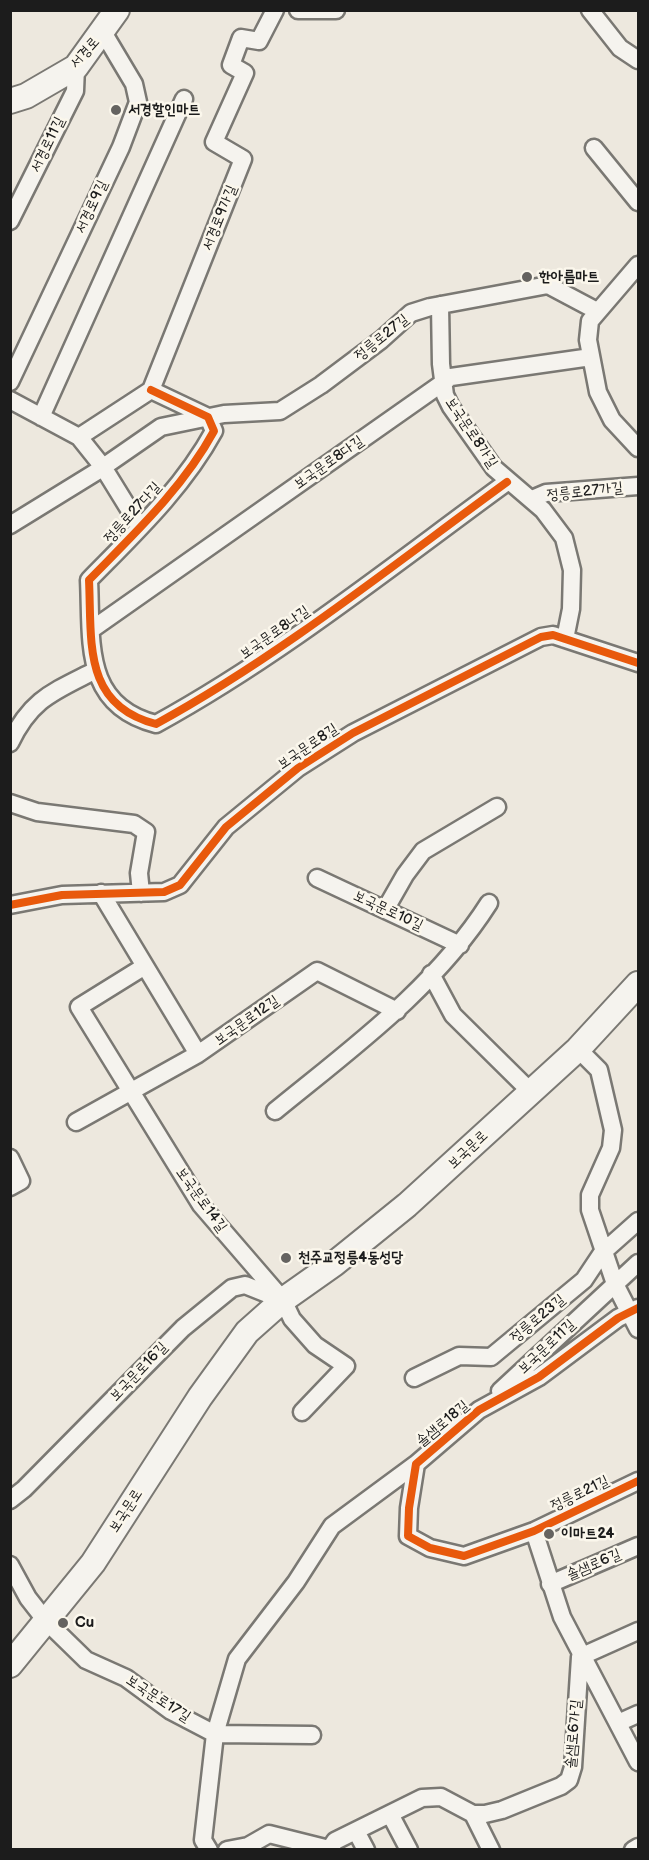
<!DOCTYPE html>
<html>
<head>
<meta charset="utf-8">
<style>
	body { margin:0 }
	#map { position:relative; width:649px; height:1860px; overflow:hidden; background:#ede8de; font-family:"Balsamiq Sans",sans-serif }
	canvas { display:block }
	.frame { position:absolute; inset:0; border:12px solid #1c1c1c; pointer-events:none }
</style>
</head>
<body>
<div id="map">
<canvas width="649" height="1860"></canvas>
<div class="frame"></div>
</div>
<script>
const g = document.querySelector('canvas').getContext('2d');
g.lineJoin = 'round';
function trace(path, color, width, dash) {
  g.strokeStyle = color;
  g.lineWidth = width;
  g.lineCap = dash ? 'butt' : 'round';
  g.setLineDash(dash || []);
  g.stroke(path);
}
function drawText(font, color, halo, rows, align = 'center') {
  g.font = font + ' "Balsamiq Sans","Poor Story",sans-serif';
  g.lineWidth = 5;
  g.setLineDash([]);
  g.textBaseline = 'middle';
  g.strokeStyle = halo;
  g.fillStyle = color;
  for (const [text, x, y, turn = 0] of rows) {
    g.save();
    g.translate(x, y);
    g.rotate((+turn || 0) * Math.PI / 180);
    g.textAlign = isNaN(turn) ? turn : align;
    if (halo) g.strokeText(text, 0, 0);
    g.fillText(text, 0, 0);
    g.restore();
  }
}
const street = new Path2D(`
	M 298,10 L 336,10
	M 590,10 L 620,48 L 638,60
	M 594,148 L 638,202
	M 10,221 L 75,91 L 76,67
	M 638,265 L 590,321 L 588,340 L 598,392 L 612,420 L 638,448
	M 440,305 L 441,364 L 445,395 L 451,407 L 494,468 L 543,510 L 564,538 L 572,570 L 571,609 L 565,639
	M 10,382 L 121,147 L 138,102 L 134,84 L 103,32
	M 151,390 L 208,417 L 214,431 C 183,488 134,534 89,580 C 92,641 82,705 156,724 C 280,656 393,565 507,482
	M 10,400 L 79,437 L 103,467 L 140,527
	M 41,417 L 184,99
	M 79,437 L 151,390 L 243,159 L 214,142 L 245,73 L 231,65 L 241,38 L 259,41 L 275,10
	M 532,499 L 546,493 L 638,486
	M 10,525 L 96,472 L 161,427 L 224,414 L 280,411 L 321,385 L 381,340 L 411,313 L 430,307 L 548,285 L 597,311
	M 91,630 L 451,377 L 591,357
	M 10,743 C 31,699 53,692 94,671
	M 10,803 L 37,812 L 134,824 L 146,832 L 139,873 L 141,893
	M 317,878 L 460,945
	M 101,893 L 198,1054
	M 10,905 L 62,895 L 164,892 L 180,885 L 226,827 L 298,768 L 353,733 L 541,637 L 553,635 L 638,663
	M 385,910 L 405,875 L 423,851 L 497,807
	M 145,966 L 79,1007 L 201,1205 L 283,1300 L 292,1319 L 315,1345 L 346,1366 L 302,1412
	M 431,974 L 453,1015 L 531,1092
	M 578,1049 L 599,1070 L 613,1130 L 611,1148 L 590,1195 L 590,1210 L 615,1284 L 638,1329
	M 275,1111 C 352,1048 435,988 489,903
	M 76,1122 L 198,1054 L 317,971 L 397,1011
	M 10,1158 L 21,1181 L 10,1187
	M 638,1308 L 618,1318 L 539,1377 L 479,1410 L 416,1464 L 409,1508 L 408,1536 L 430,1548 L 464,1556 L 534,1531 L 638,1481
	M 414,1378 L 459,1356 L 491,1357 L 584,1280 L 602,1253 L 638,1221
	M 500,1391 L 638,1263
	M 10,1500 L 24,1489 L 183,1328 L 232,1288 L 245,1285 L 280,1299
	M 534,1531 L 562,1617 L 638,1762
	M 10,1565 L 28,1598 L 46,1621 L 86,1660 L 126,1678 L 171,1711 L 215,1734 L 312,1735
	M 550,1584 L 638,1546
	M 618,1723 L 638,1714
	M 390,1814 L 409,1850
	M 473,1814 L 491,1850
	M 356,1831 L 366,1850
	M 209,1850 L 203,1840 L 215,1734 L 237,1659 L 296,1582 L 332,1526 L 416,1464
	M 227,1850 L 248,1846 L 269,1834 L 329,1849
	M 329,1850 L 335,1841 L 422,1798 L 441,1797 L 473,1814 L 485,1814 L 502,1810 L 561,1786 L 569,1780 L 573,1767 L 580,1657 L 638,1631
	M 633,1850 L 638,1847`);
const secondary = new Path2D(`
	M 10,101 L 26,96 L 76,67 L 117,10
	M 10,1665 L 93,1563 L 200,1397 L 247,1332 L 283,1300 L 334,1264 L 407,1205 L 578,1049 L 638,984`);
const cycleway = new Path2D(`
	M 151,390 L 208,417 L 214,431 C 183,488 134,534 89,580 C 92,641 82,705 156,724 C 280,656 393,565 507,482
	M 10,905 L 62,895 L 164,892 L 180,885 L 226,827 L 298,768 L 353,733 L 541,637 L 553,635 L 638,663
	M 638,1308 L 618,1318 L 539,1377 L 479,1410 L 416,1464 L 409,1508 L 408,1536 L 430,1548 L 464,1556 L 534,1531 L 638,1481`);
const markers = [
	[116,110,6,"#656360"],
	[527,277,6,"#656360"],
	[286,1258,6,"#656360"],
	[549,1534,6,"#656360"],
	[63,1623,6,"#656360"]
];
const streetNames = [
	["서경로",85,53,-48],
	["서경로11길",48,145,-64],
	["서경로9길",92,207,-65],
	["서경로9가길",220,218,-68],
	["정릉로27길",382,338,-39],
	["보국문로8가길",471,433,56],
	["보국문로8다길",329,463,-35],
	["정릉로27가길",585,492,-6],
	["정릉로27다길",133,513,-48],
	["보국문로8나길",275,633,-35],
	["보국문로8길",308,747,-34],
	["보국문로10길",388,911,25],
	["보국문로12길",247,1021,-35],
	["보국문로",468,1150,-43],
	["보국문로14길",201,1200,54],
	["정릉로23길",538,1319,-40],
	["보국문로11길",547,1347,-43],
	["보국문로16길",139,1372,-46],
	["솔샘로18길",443,1424,-40],
	["정릉로21길",580,1494,-26],
	["보국문로",126,1511,-57],
	["솔샘로6길",594,1565,-23],
	["보국문로17길",158,1699,33],
	["솔샘로6가길",574,1734,-85]
];
const poiNames = [
	["서경할인마트",128,110],
	["한아름마트",539,277],
	["천주교정릉4동성당",298,1258],
	["이마트24",561,1534],
	["Cu",75,1623]
];
trace(street, '#7a7873', 21);
trace(secondary, '#7a7873', 28);
trace(street, '#f5f3ee', 16);
trace(secondary, '#f5f3ee', 24);
trace(cycleway, '#e8590c', 8);
for (const [x, y, r, color] of markers) {
  const dot = new Path2D();
  dot.arc(x, y, r, 0, 2 * Math.PI);
  g.fillStyle = color;
  g.fill(dot);
  trace(dot, '#fbf7ec', 2);
}
drawText('15px', '#1c1c1c', '#fbf7ec', streetNames);
drawText('bold 15px', '#1c1c1c', '#fbf7ec', poiNames, 'left');
</script>
</body>
</html>
